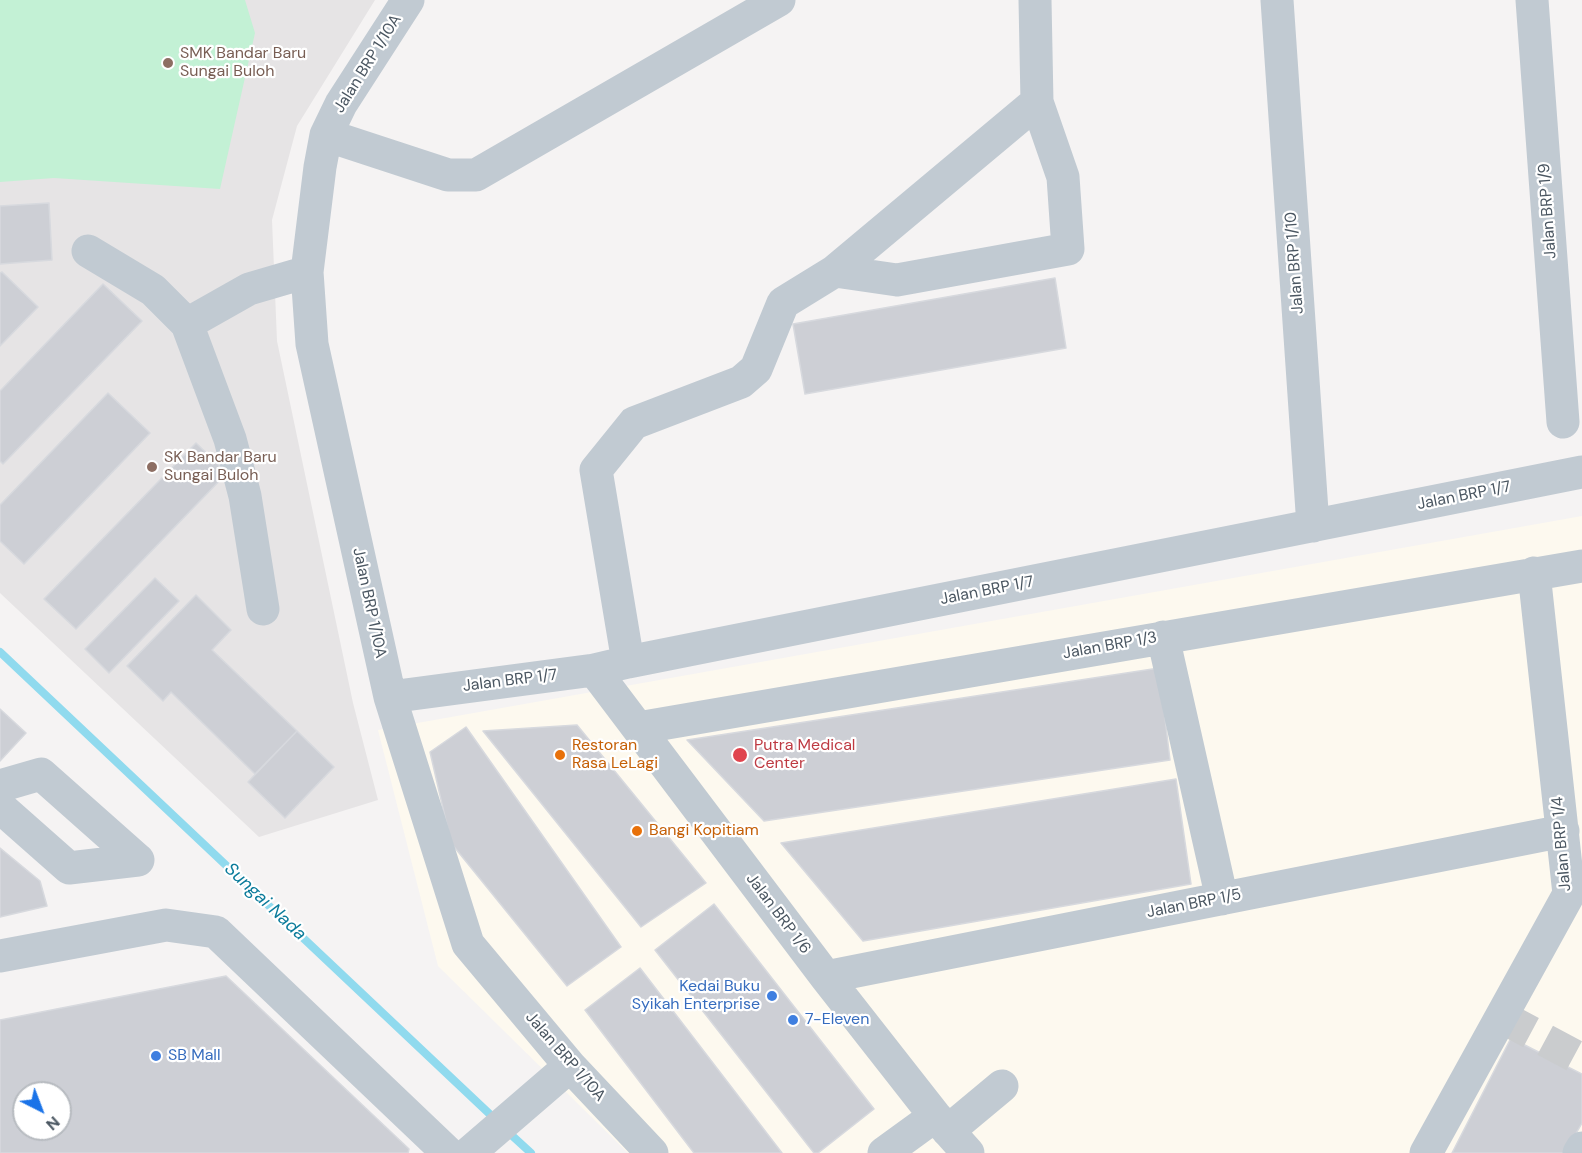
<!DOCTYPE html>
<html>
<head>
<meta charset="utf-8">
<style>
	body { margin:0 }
	#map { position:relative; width:1582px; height:1153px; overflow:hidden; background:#f5f3f3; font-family:"DM Sans",sans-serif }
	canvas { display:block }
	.north { position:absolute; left:12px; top:1081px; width:60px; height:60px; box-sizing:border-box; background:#fff; border:2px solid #b7bbc0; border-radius:50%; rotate:138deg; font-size:16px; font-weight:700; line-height:24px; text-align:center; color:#4a5661 }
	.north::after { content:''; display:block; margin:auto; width:21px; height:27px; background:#1a73e8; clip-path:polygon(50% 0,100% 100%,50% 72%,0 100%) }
</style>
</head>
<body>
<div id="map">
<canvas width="1582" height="1153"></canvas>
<div class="north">N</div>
</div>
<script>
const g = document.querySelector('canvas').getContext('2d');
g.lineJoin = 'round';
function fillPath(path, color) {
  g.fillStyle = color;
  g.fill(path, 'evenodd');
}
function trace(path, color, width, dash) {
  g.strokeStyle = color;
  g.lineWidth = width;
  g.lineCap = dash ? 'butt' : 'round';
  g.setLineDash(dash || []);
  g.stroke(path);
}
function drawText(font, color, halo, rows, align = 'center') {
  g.font = font + ' "DM Sans",sans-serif';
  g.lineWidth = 4.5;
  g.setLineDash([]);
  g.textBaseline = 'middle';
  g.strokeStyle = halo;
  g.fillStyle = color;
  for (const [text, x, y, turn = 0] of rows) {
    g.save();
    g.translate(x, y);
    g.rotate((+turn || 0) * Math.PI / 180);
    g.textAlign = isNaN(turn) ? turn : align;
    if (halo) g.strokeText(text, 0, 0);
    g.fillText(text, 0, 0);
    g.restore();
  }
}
const commercial = new Path2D(`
	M 1582,516 L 1582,1153 L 628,1153 L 438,966 L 378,730 Z`);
const education = new Path2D(`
	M 0,0 L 375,0 L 297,126 L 272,220 L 277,341 L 353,703 L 378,800 L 259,837 L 0,593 Z`);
const green = new Path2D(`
	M 0,0 L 245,0 L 255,33 L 220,189 L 54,178 L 0,182 Z`);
const stream = new Path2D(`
	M 0,652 L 496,1120
	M 507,1131 L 531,1153`);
const building = new Path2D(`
	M 49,203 L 52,260 L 0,264 L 0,206 Z
	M 2,272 L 38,307 L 0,346 L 0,273 Z
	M 1055,278 L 1066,348 L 805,394 L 793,324 Z
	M 103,284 L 142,321 L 3,464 L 0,461 L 0,391 Z
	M 108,393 L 150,433 L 24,564 L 0,541 L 0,505 Z
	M 196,443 L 227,473 L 76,629 L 44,599 Z
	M 155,578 L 179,601 L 109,673 L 85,649 Z
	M 196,595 L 231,630 L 212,650 L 297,731 L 255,774 L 171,692 L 163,701 L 127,666 Z
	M 1159,668 L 1170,760 L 764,821 L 687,740 Z
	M 0,709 L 26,733 L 0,761 Z
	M 577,725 L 706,883 L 641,927 L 483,731 Z
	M 466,727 L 621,947 L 567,986 L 451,843 L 430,752 Z
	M 297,731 L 334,767 L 285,818 L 248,782 Z
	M 1176,779 L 1191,884 L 863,941 L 781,843 Z
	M 0,848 L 40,881 L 47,906 L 0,917 Z
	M 714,904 L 874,1109 L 818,1153 L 814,1153 L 655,950 Z
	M 640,968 L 782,1153 L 694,1153 L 585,1010 Z
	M 226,976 L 409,1149 L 408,1153 L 0,1153 L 0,1020 ZM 24,1093 L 60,1093 L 60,1129 L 24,1129 Z
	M 1511,1038 L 1582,1074 L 1582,1123 L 1565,1153 L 1452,1153 Z`);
const minorTunnel = new Path2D(`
	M 1502,1017 L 1582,1060`);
const minor = new Path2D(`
	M 408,0 L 341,104 L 326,135 L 320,167 L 307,272 L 312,344 L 390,697 L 468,944 L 570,1066 L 652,1153
	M 1277,0 L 1313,526
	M 1532,0 L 1563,422
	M 326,135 L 448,175 L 476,175 L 779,0
	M 88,251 L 153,290 L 187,324 L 230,439 L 245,496 L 263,609
	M 835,271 L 897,280 L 1068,249 L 1063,177 L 1037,102
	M 187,324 L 249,289 L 307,272
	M 1163,637 L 1222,899
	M 628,662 L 596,470 L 634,423 L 741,382 L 756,369 L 783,303 L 835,271 L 1037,102 L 1035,0
	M 594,670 L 826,977 L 935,1116 L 968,1153
	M 390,697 L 594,670 L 628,662 L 1582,472
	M 638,728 L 1582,566
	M 0,786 L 41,774 L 138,860
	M 0,807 L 69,868 L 138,860
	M 0,956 L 166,925 L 216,932 L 448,1153
	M 826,977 L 1563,831
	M 948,1131 L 1002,1086
	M 469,1153 L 570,1066
	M 884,1153 L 935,1116
	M 1426,1153 L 1569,894 L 1534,573
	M 1579,1153 L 1582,1148`);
const markers = [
	[168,63,6,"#8d6e63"],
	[152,467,6,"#8d6e63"],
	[560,755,6,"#e8710a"],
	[740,755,8,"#e0444e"],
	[637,831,6,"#e8710a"],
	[772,996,6,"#3f7fe0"],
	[793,1020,6,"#3f7fe0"],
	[156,1056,6,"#3f7fe0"]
];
const educationNames = [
	["SMK Bandar Baru",180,54],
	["Sungai Buloh",180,72],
	["SK Bandar Baru",164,458],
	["Sungai Buloh",164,476]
];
const streetNames = [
	["Jalan BRP 1/10A",368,64,-58],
	["Jalan BRP 1/9",1548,211,-94],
	["Jalan BRP 1/10",1295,263,-94],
	["Jalan BRP 1/7",1464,496,-11],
	["Jalan BRP 1/7",987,591,-11],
	["Jalan BRP 1/10A",369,603,78],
	["Jalan BRP 1/3",1110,646,-10],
	["Jalan BRP 1/7",510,681,-7],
	["Jalan BRP 1/4",1562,844,-95],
	["Jalan BRP 1/5",1194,904,-11],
	["Jalan BRP 1/6",778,914,53],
	["Jalan BRP 1/10A",565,1057,49]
];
const foodNames = [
	["Restoran",572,746],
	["Rasa LeLagi",572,764],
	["Bangi Kopitiam",649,831]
];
const healthNames = [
	["Putra Medical",754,746],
	["Center",754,764]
];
const shopNames = [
	["Kedai Buku",760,987,"right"],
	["Syikah Enterprise",760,1005,"right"],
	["7-Eleven",805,1020],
	["SB Mall",168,1056]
];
const waterNames = [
	["Sungai Nada",265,902,43]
];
fillPath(commercial, '#fdf9ef');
fillPath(education, '#e6e4e5');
fillPath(green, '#c3f1d5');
trace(stream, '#90daee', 8);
fillPath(building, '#cdcfd5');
trace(building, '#d7d9de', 1.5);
trace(minorTunnel, '#caccce', 33, [33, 16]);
trace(minor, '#c1cad2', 33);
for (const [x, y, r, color] of markers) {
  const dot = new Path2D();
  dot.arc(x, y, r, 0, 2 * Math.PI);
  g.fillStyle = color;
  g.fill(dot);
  trace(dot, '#fff', 2);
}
drawText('16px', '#785e54', '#fff', educationNames, 'left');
drawText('16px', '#4a5661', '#fff', streetNames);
drawText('16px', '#c56008', '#fff', foodNames, 'left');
drawText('16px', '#be3a42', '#fff', healthNames, 'left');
drawText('16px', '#366cbe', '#fff', shopNames, 'left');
drawText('italic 18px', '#0c7c9b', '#fff', waterNames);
</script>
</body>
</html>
